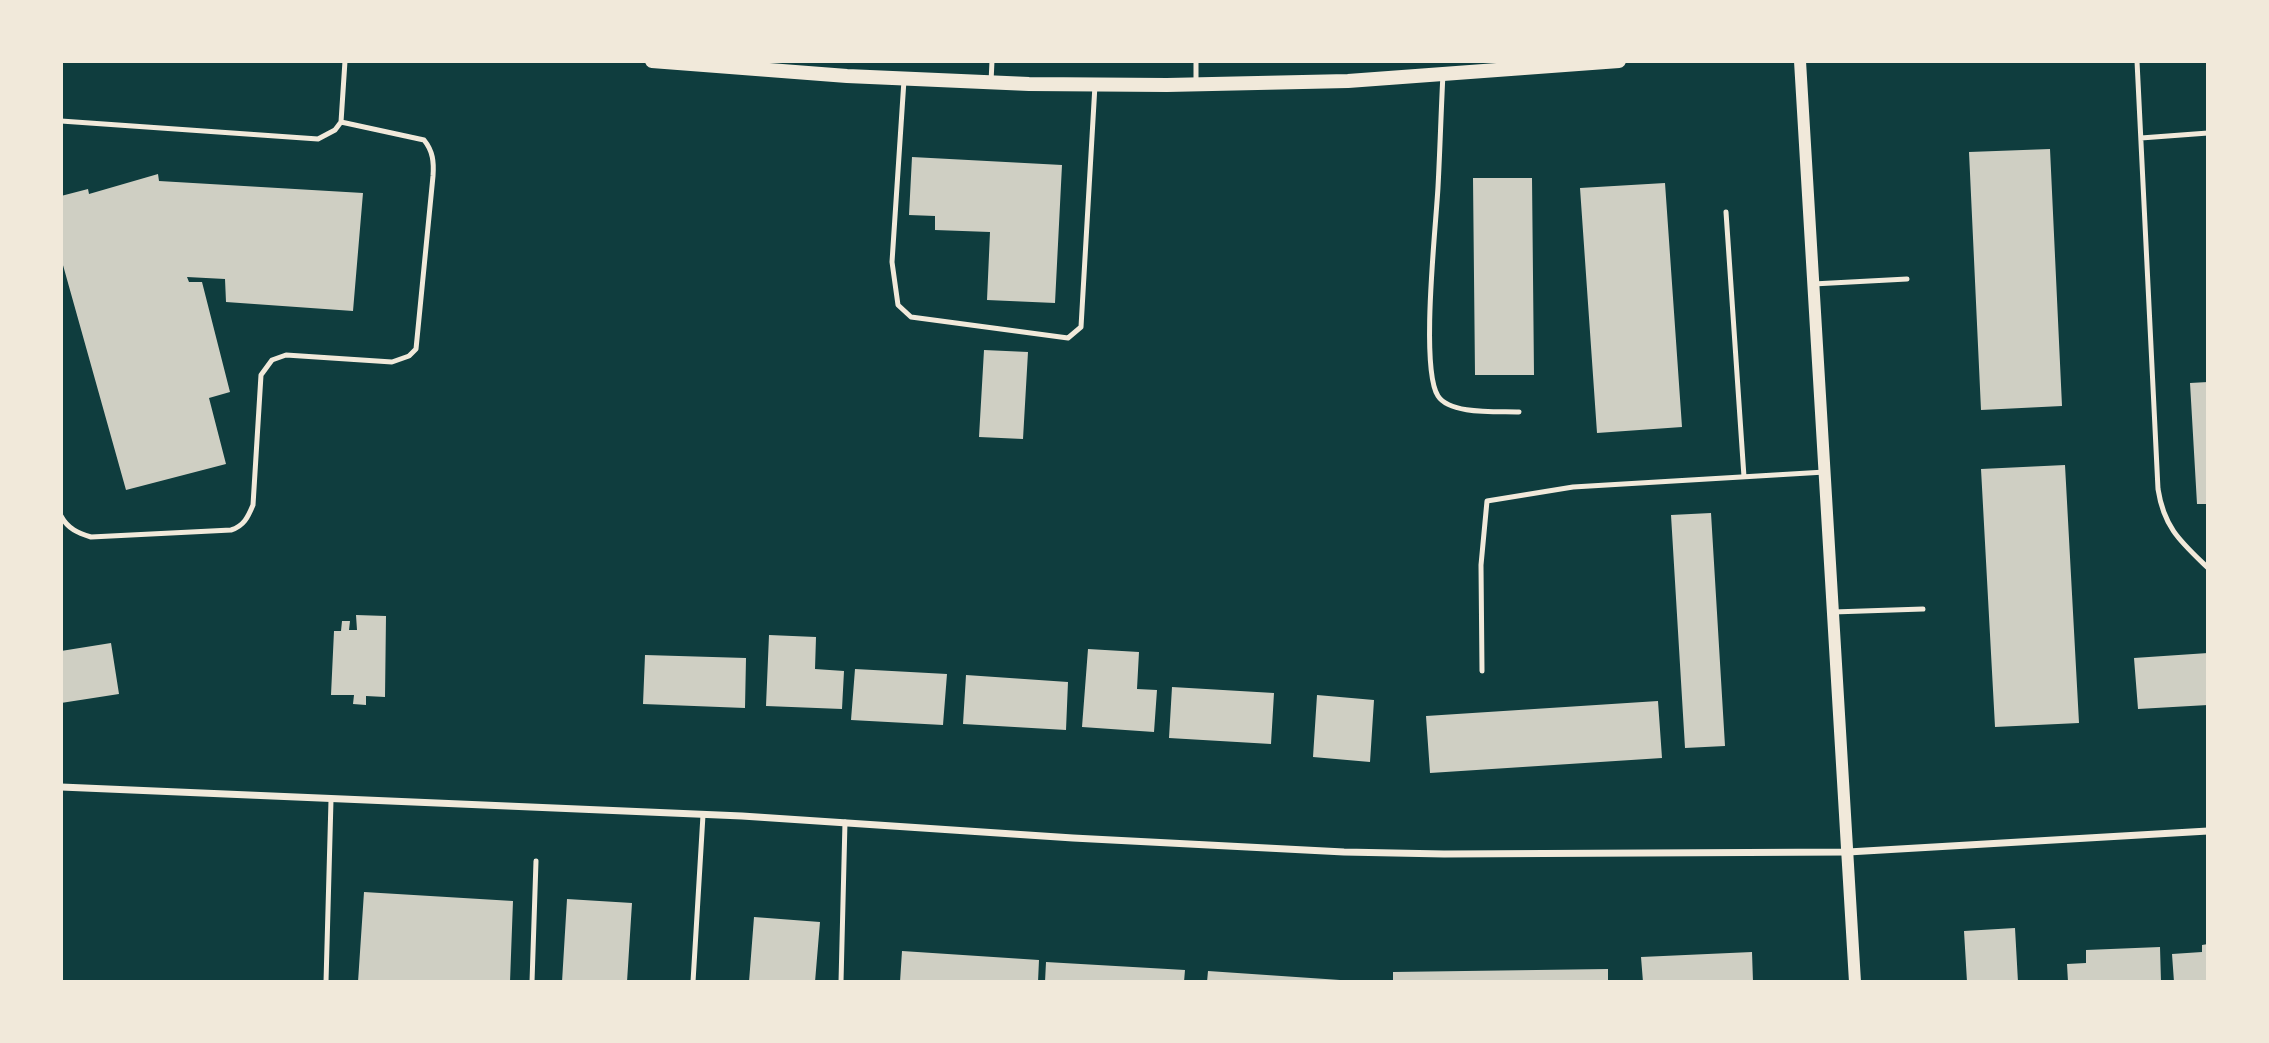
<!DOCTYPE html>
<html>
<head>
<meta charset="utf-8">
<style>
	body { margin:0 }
	#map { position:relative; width:2269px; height:1043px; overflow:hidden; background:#0f3d3e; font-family:"Nunito Sans",sans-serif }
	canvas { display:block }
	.frame { position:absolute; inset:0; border:63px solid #f1e9da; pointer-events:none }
</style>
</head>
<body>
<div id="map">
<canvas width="2269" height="1043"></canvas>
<div class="frame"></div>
</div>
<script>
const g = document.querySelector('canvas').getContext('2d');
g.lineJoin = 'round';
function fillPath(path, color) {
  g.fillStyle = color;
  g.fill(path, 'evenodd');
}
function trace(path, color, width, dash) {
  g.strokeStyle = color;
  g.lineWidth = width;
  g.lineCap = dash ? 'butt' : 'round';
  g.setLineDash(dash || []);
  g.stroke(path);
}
const building = new Path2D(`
	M 2050,149 L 2062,406 L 1981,410 L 1969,152 Z
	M 912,157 L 1062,165 L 1055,303 L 987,300 L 990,232 L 935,230 L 935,216 L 909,215 Z
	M 158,174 L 159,181 L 363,193 L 353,311 L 226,302 L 225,279 L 187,277 L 189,282 L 202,282 L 230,392 L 209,398 L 226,464 L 126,490 L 61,258 L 61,196 L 88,189 L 89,194 Z
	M 1473,178 L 1532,178 L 1534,375 L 1475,375 Z
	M 1665,183 L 1682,427 L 1597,433 L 1580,188 Z
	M 984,350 L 1028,352 L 1023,439 L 979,437 Z
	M 2208,382 L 2208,504 L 2197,504 L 2190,383 Z
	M 2065,465 L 2079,723 L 1995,727 L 1981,469 Z
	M 1711,513 L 1725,746 L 1685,748 L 1671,515 Z
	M 356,615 L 386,616 L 385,697 L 366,696 L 366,705 L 353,704 L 354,695 L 331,695 L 334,631 L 341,631 L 342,621 L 350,621 L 349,630 L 357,630 Z
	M 769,635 L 816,637 L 815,669 L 844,671 L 842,709 L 766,706 Z
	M 111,643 L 119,694 L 61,703 L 61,651 Z
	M 1088,649 L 1139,652 L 1137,689 L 1157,690 L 1154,732 L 1082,727 Z
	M 2208,653 L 2208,705 L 2138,709 L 2134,658 Z
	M 645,655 L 746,658 L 745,708 L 643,704 Z
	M 855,669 L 947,674 L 943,725 L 851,720 Z
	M 966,675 L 1068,682 L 1066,730 L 963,724 Z
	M 1172,687 L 1274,693 L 1271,744 L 1169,738 Z
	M 1317,695 L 1374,700 L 1370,762 L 1313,757 Z
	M 1658,701 L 1662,758 L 1430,773 L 1426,716 Z
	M 364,892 L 513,901 L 510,982 L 358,982 Z
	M 567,899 L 632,903 L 627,982 L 562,982 Z
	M 754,917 L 820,922 L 815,982 L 749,982 Z
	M 2015,928 L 2018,982 L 1967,982 L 1964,931 Z
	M 2208,944 L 2208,982 L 2174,982 L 2172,954 L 2202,952 L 2202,945 Z
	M 2160,947 L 2161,982 L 2068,982 L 2067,964 L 2086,963 L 2086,950 Z
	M 902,951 L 1039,960 L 1038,982 L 900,982 Z
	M 1752,952 L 1753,982 L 1643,982 L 1641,957 Z
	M 1046,962 L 1185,970 L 1184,982 L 1045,982 Z
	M 1608,969 L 1608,982 L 1393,982 L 1393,972 Z
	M 1208,971 L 1340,980 L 1340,982 L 1207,982 Z`);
const service = new Path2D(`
	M 2137,61 L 2158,489 C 2164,528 2181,542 2208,568
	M 1443,74 C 1441,112 1440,150 1438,187 C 1436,226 1420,368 1438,396 C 1450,415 1498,411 1519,412
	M 904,80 L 892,262 L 898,305 L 911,317 L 1068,338 L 1081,327 L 1095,85
	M 991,82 L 992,61
	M 1196,82 L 1196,61
	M 61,121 L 318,139 L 335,130 L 341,122 L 345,61
	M 2141,138 L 2208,133
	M 1726,212 L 1744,477
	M 1813,284 L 1907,279
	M 61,516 C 68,529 78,533 91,537 L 231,530 C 244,526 248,517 253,505 L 261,375 L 272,360 L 286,355 L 392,362 L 409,356 L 416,349 L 433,176 C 434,162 433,151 424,140 L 341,122
	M 1833,612 L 1923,609
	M 1482,671 L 1481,565 L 1487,501 L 1573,487 L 1825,472
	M 326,982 L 331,800
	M 532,982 L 536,861
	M 693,982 L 703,815
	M 841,982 L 845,822`);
const minor = new Path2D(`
	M 61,787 L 742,816 L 1073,838 L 1344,852 L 1444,854 L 1848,852 L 2208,831`);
const tertiary = new Path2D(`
	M 1800,61 L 1855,982`);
const secondary = new Path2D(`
	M 652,61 L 847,76 L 1029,84 L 1167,85 L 1348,81 L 1619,61`);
fillPath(building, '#cfcfc3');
trace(service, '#f1e9da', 5);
trace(minor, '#f1e9da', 7);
trace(tertiary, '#f1e9da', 12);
trace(secondary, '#f1e9da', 14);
</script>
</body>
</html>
